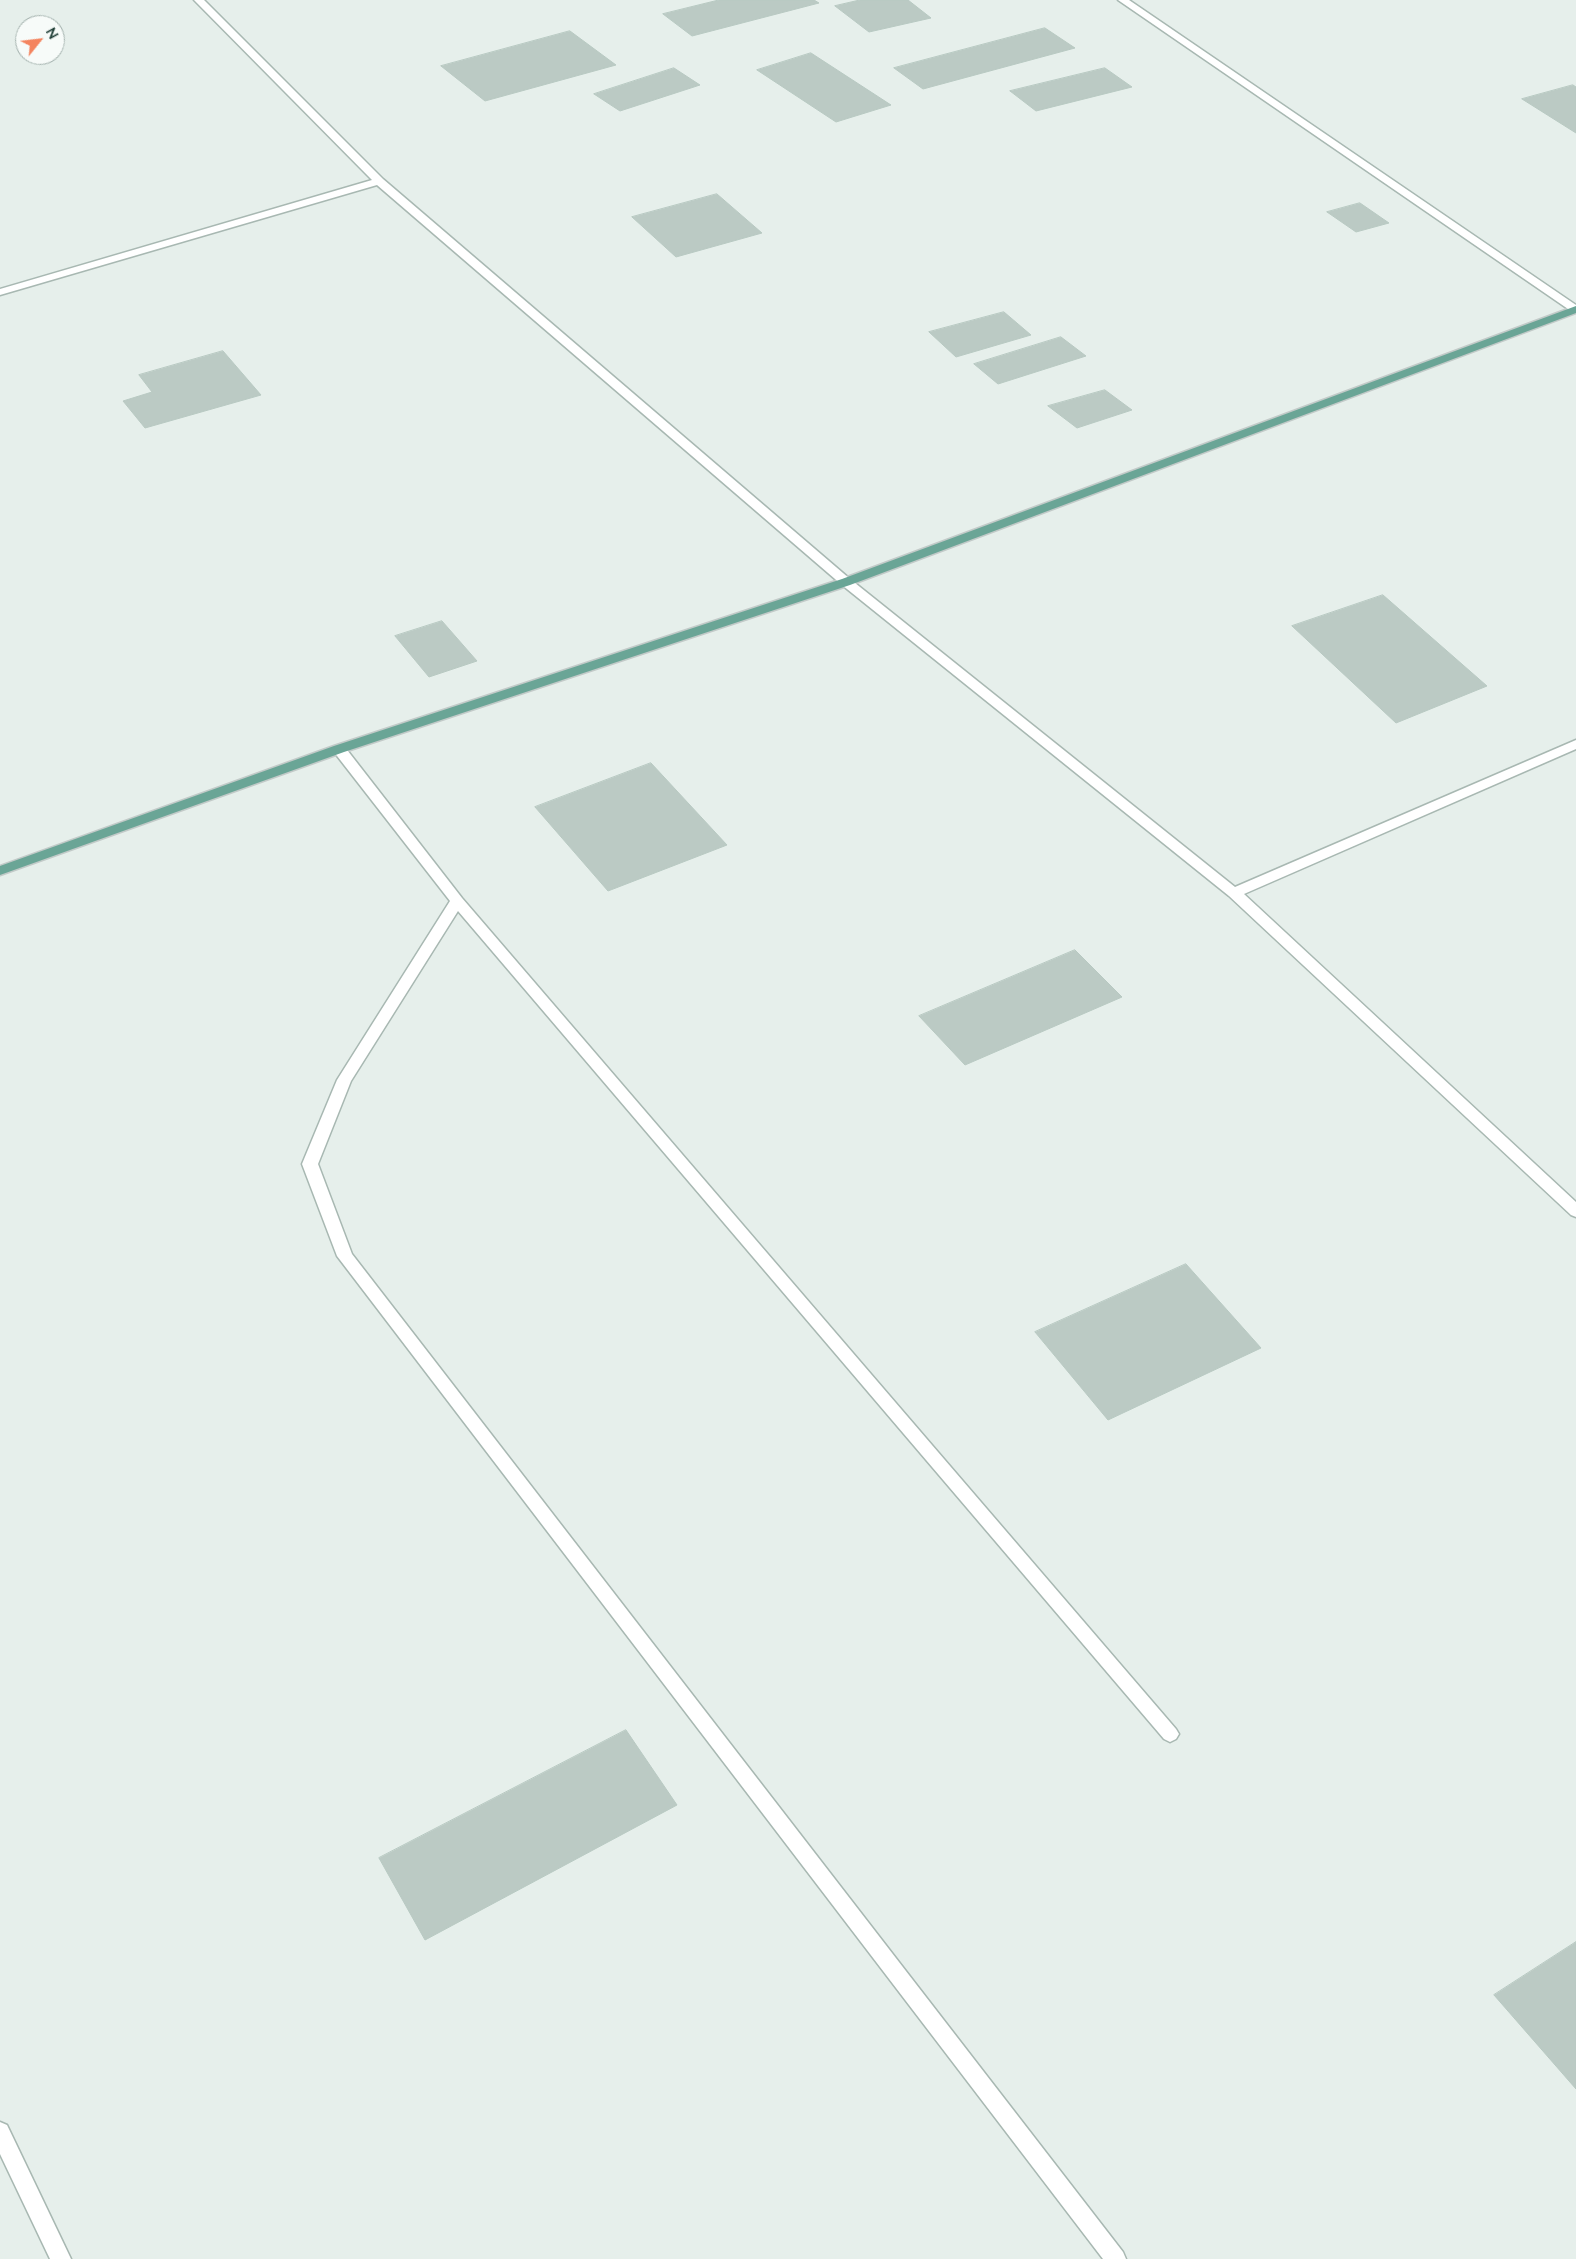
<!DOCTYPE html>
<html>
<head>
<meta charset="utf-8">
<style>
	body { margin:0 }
	#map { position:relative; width:1576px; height:2259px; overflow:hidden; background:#e6efeb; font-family:Mulish,sans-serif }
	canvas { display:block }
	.north { position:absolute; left:15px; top:15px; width:50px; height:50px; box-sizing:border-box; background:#f7fbf9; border:1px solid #a3b1ad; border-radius:50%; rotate:61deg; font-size:14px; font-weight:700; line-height:20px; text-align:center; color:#24423a }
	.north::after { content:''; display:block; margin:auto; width:18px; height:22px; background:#f4845f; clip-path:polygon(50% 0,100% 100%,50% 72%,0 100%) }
</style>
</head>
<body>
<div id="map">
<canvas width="1576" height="2259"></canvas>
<div class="north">N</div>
</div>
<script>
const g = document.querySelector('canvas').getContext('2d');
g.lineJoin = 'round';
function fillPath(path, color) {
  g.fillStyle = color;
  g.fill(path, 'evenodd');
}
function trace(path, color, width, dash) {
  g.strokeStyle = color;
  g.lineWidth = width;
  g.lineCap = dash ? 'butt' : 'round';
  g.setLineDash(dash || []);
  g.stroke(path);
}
const building = new Path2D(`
	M 719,0 L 814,0 L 819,3 L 692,36 L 663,14 Z
	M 860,0 L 908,0 L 931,18 L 869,32 L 835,6 Z
	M 1045,28 L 1075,48 L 923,89 L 894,68 Z
	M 570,31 L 616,65 L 485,101 L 441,66 Z
	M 811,53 L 891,105 L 836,122 L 757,70 Z
	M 674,68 L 700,85 L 620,111 L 594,94 Z
	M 1105,68 L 1132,87 L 1036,111 L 1010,91 Z
	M 1573,85 L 1576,87 L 1576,133 L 1522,99 Z
	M 717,194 L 762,233 L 676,257 L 632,217 Z
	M 1360,203 L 1389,223 L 1356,232 L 1327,212 Z
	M 1004,312 L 1031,335 L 956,357 L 929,332 Z
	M 1061,337 L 1086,356 L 998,384 L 974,364 Z
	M 223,351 L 261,395 L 145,428 L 123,401 L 152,392 L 139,375 Z
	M 1105,390 L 1132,410 L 1077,428 L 1048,406 Z
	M 1383,595 L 1487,686 L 1396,723 L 1292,626 Z
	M 442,621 L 477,661 L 429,677 L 395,636 Z
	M 651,763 L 727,845 L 608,891 L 535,807 Z
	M 1075,950 L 1122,997 L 965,1065 L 919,1016 Z
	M 1186,1264 L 1261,1348 L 1108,1420 L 1035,1332 Z
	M 626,1730 L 677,1805 L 425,1940 L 379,1858 Z
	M 1576,1942 L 1576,2089 L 1494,1995 Z`);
const minor = new Path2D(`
	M 194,0 L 204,0 L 383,179 L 850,579 L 1235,887 L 1576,740 L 1576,749 L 1244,894 L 1576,1202 L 1576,1217 L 1571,1215 L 1229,896 L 842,585 L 377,185 L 0,295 L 0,289 L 372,180 Z
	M 1118,0 L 1129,0 L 1576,305 L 1576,312 L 1571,311 Z
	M 339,745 L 344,746 L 462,898 L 1176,1729 L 1179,1734 L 1176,1739 L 1170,1742 L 1164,1739 L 458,911 L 351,1081 L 318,1164 L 352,1254 L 1123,2252 L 1126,2259 L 1103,2259 L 337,1256 L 302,1164 L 337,1080 L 450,901 L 334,752 L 332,749 Z
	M 0,2122 L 7,2125 L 71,2259 L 50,2259 L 0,2154 Z`);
const major = new Path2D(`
	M 1576,306 L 1576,313 L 850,585 L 344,752 L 0,875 L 0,866 L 334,746 L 842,579 Z`);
fillPath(building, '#bbcac4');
trace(building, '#b8c9c2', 1);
trace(minor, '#a8b8b2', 3);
trace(major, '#c2cac8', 3);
fillPath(minor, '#fff');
fillPath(major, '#6aa596');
</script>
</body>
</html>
